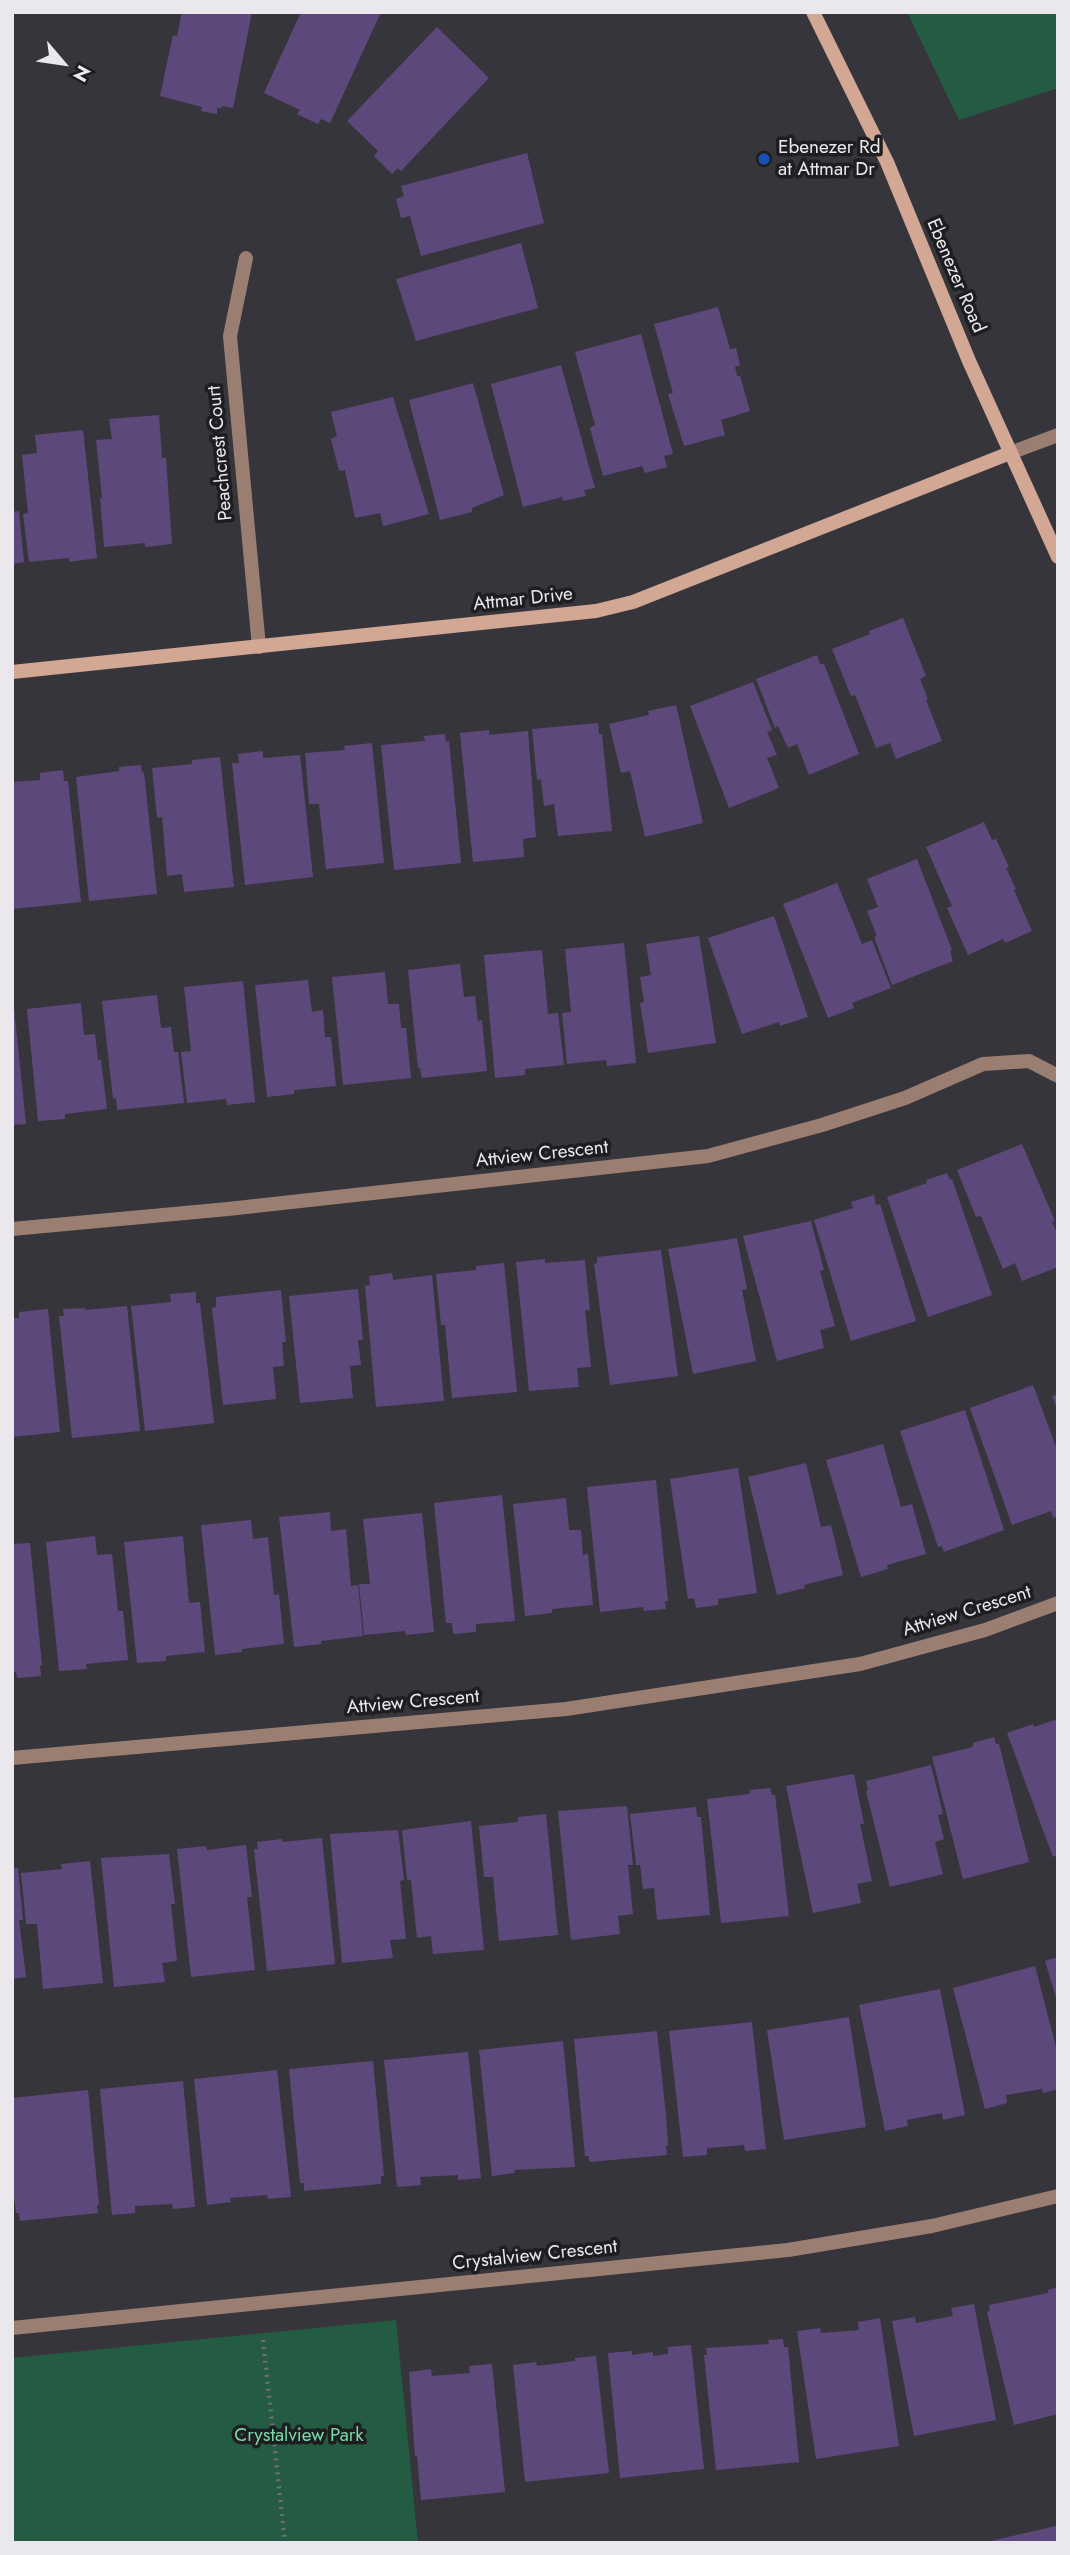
<!DOCTYPE html>
<html>
<head>
<meta charset="utf-8">
<style>
	body { margin:0 }
	#map { position:relative; width:1070px; height:2555px; overflow:hidden; background:#37353c; font-family:Jost,sans-serif }
	canvas { display:block }
	.frame { position:absolute; inset:0; border:14px solid #eae8ed; pointer-events:none }
	.north { position:absolute; left:28px; top:28px; width:70px; height:70px; -webkit-text-stroke:5px #1e1d20; paint-order:stroke; rotate:119deg; font-size:19px; font-weight:700; line-height:28px; text-align:center; color:#eae8ed }
	.north::after { content:''; display:block; margin:auto; width:24px; height:32px; background:#eae8ed; clip-path:polygon(50% 0,100% 100%,50% 72%,0 100%) }
</style>
</head>
<body>
<div id="map">
<canvas width="1070" height="2555"></canvas>
<div class="frame"></div>
<div class="north">N</div>
</div>
<script>
const g = document.querySelector('canvas').getContext('2d');
g.lineJoin = 'round';
function fillPath(path, color) {
  g.fillStyle = color;
  g.fill(path, 'evenodd');
}
function trace(path, color, width, dash) {
  g.strokeStyle = color;
  g.lineWidth = width;
  g.lineCap = dash ? 'butt' : 'round';
  g.setLineDash(dash || []);
  g.stroke(path);
}
function drawText(font, color, halo, rows, align = 'center') {
  g.font = font + ' Jost,sans-serif';
  g.lineWidth = 7;
  g.setLineDash([]);
  g.textBaseline = 'middle';
  g.strokeStyle = halo;
  g.fillStyle = color;
  for (const [text, x, y, turn = 0] of rows) {
    g.save();
    g.translate(x, y);
    g.rotate((+turn || 0) * Math.PI / 180);
    g.textAlign = isNaN(turn) ? turn : align;
    if (halo) g.strokeText(text, 0, 0);
    g.fillText(text, 0, 0);
    g.restore();
  }
}
const green = new Path2D(`
	M 907,12 L 1058,12 L 1058,88 L 959,120 Z
	M 396,2320 L 418,2543 L 12,2543 L 12,2358 Z`);
const building = new Path2D(`
	M 182,12 L 252,12 L 233,108 L 222,106 L 222,108 L 217,108 L 217,114 L 201,111 L 202,107 L 160,96 L 173,35 L 177,36 Z
	M 301,12 L 381,12 L 330,123 L 321,119 L 318,124 L 297,114 L 300,110 L 264,93 Z
	M 437,27 L 489,78 L 401,171 L 398,168 L 392,174 L 374,156 L 378,151 L 347,121 Z
	M 527,153 L 544,223 L 421,256 L 410,216 L 401,218 L 396,199 L 404,196 L 401,186 Z
	M 521,243 L 538,308 L 416,341 L 396,279 Z
	M 718,307 L 730,349 L 736,348 L 740,365 L 735,367 L 737,376 L 740,376 L 750,411 L 721,420 L 725,435 L 684,446 L 668,394 L 673,393 L 654,324 Z
	M 641,334 L 673,454 L 664,456 L 667,467 L 645,473 L 642,466 L 603,476 L 590,428 L 595,425 L 575,352 Z
	M 561,365 L 595,488 L 584,490 L 586,496 L 563,501 L 562,497 L 523,507 L 491,384 Z
	M 473,383 L 504,495 L 472,508 L 472,512 L 440,520 L 409,400 Z
	M 393,397 L 429,514 L 383,526 L 380,513 L 355,518 L 345,470 L 339,471 L 331,439 L 337,436 L 331,412 Z
	M 159,415 L 162,458 L 166,458 L 172,544 L 145,547 L 145,543 L 104,547 L 100,497 L 102,498 L 96,440 L 112,439 L 109,419 Z
	M 83,430 L 97,558 L 69,562 L 69,558 L 29,562 L 23,514 L 28,513 L 22,455 L 37,453 L 35,435 Z
	M 12,505 L 15,512 L 19,511 L 24,562 L 12,564 Z
	M 903,618 L 926,676 L 920,679 L 928,699 L 926,700 L 942,741 L 896,759 L 890,743 L 876,748 L 855,695 L 851,696 L 832,649 L 870,634 L 869,631 Z
	M 817,655 L 820,664 L 824,664 L 859,754 L 809,775 L 797,744 L 788,748 L 778,726 L 775,728 L 756,679 Z
	M 753,682 L 772,730 L 767,732 L 777,755 L 767,758 L 779,788 L 729,808 L 690,706 Z
	M 676,705 L 703,823 L 645,837 L 630,771 L 621,773 L 609,724 L 649,715 L 648,711 Z
	M 598,723 L 599,734 L 602,734 L 612,831 L 558,836 L 554,804 L 544,806 L 541,779 L 537,780 L 532,729 Z
	M 489,730 L 489,735 L 528,731 L 536,837 L 523,839 L 524,857 L 473,862 L 460,733 Z
	M 445,734 L 446,742 L 449,741 L 461,863 L 394,870 L 381,745 L 425,741 L 424,736 Z
	M 372,743 L 384,863 L 326,869 L 319,804 L 309,804 L 305,753 L 345,750 L 344,746 Z
	M 263,751 L 263,758 L 300,755 L 313,877 L 245,885 L 232,763 L 239,763 L 238,754 Z
	M 220,757 L 234,887 L 184,892 L 182,874 L 167,876 L 162,817 L 157,818 L 152,768 L 192,764 L 192,760 Z
	M 141,765 L 142,773 L 144,772 L 157,894 L 89,901 L 76,777 L 119,771 L 119,767 Z
	M 63,770 L 64,781 L 68,781 L 81,902 L 13,909 L 12,782 L 40,780 L 40,773 Z
	M 984,822 L 992,840 L 996,839 L 1009,867 L 1006,868 L 1016,889 L 1014,890 L 1032,931 L 1005,943 L 1003,939 L 968,955 L 947,908 L 952,906 L 926,847 Z
	M 917,859 L 952,950 L 950,951 L 953,961 L 892,985 L 874,937 L 877,936 L 867,911 L 878,907 L 867,879 Z
	M 837,883 L 862,944 L 872,940 L 891,988 L 852,1003 L 854,1008 L 828,1018 L 783,904 Z
	M 774,916 L 808,1017 L 780,1026 L 779,1022 L 742,1034 L 708,938 Z
	M 699,936 L 716,1043 L 648,1053 L 640,1003 L 644,1002 L 640,977 L 651,975 L 646,944 Z
	M 624,943 L 636,1063 L 607,1066 L 606,1060 L 567,1064 L 562,1013 L 571,1012 L 565,949 Z
	M 542,950 L 548,1014 L 558,1013 L 564,1065 L 525,1069 L 525,1075 L 495,1078 L 484,955 Z
	M 460,964 L 464,997 L 475,996 L 478,1021 L 482,1020 L 487,1071 L 422,1078 L 420,1068 L 418,1068 L 408,970 Z
	M 385,972 L 388,1004 L 399,1004 L 401,1028 L 406,1028 L 411,1078 L 343,1085 L 332,977 Z
	M 308,980 L 312,1012 L 323,1010 L 325,1037 L 331,1037 L 336,1086 L 294,1090 L 294,1094 L 267,1097 L 255,985 Z
	M 243,981 L 255,1102 L 227,1105 L 226,1099 L 187,1103 L 181,1052 L 191,1051 L 184,987 Z
	M 157,995 L 161,1028 L 171,1027 L 174,1052 L 178,1052 L 184,1103 L 117,1110 L 116,1098 L 113,1099 L 102,1001 Z
	M 81,1003 L 84,1035 L 95,1034 L 98,1060 L 101,1060 L 107,1109 L 65,1114 L 65,1119 L 38,1121 L 27,1009 Z
	M 12,1008 L 14,1008 L 26,1124 L 12,1125 Z
	M 1022,1144 L 1055,1221 L 1052,1222 L 1058,1235 L 1058,1267 L 1022,1281 L 1015,1263 L 1003,1269 L 981,1216 L 976,1217 L 957,1170 Z
	M 947,1173 L 950,1180 L 952,1179 L 992,1295 L 928,1317 L 887,1197 L 927,1183 L 926,1180 Z
	M 874,1195 L 876,1205 L 880,1204 L 916,1321 L 851,1341 L 814,1220 L 853,1208 L 851,1202 Z
	M 811,1221 L 824,1270 L 820,1271 L 835,1326 L 820,1330 L 824,1348 L 777,1361 L 743,1236 Z
	M 737,1238 L 747,1289 L 742,1290 L 756,1361 L 693,1374 L 668,1249 Z
	M 661,1250 L 678,1376 L 610,1385 L 594,1264 L 597,1263 L 597,1257 Z
	M 545,1259 L 545,1263 L 585,1260 L 590,1310 L 585,1310 L 591,1367 L 577,1368 L 579,1387 L 529,1391 L 516,1262 Z
	M 504,1263 L 517,1392 L 452,1398 L 445,1325 L 441,1325 L 436,1274 L 476,1270 L 476,1266 Z
	M 392,1273 L 393,1280 L 432,1275 L 444,1401 L 376,1407 L 365,1286 L 370,1285 L 369,1276 Z
	M 358,1289 L 363,1340 L 358,1340 L 361,1365 L 350,1366 L 353,1398 L 300,1403 L 289,1296 Z
	M 281,1290 L 286,1342 L 282,1342 L 284,1366 L 273,1367 L 276,1399 L 223,1405 L 212,1308 L 216,1307 L 216,1297 Z
	M 196,1292 L 196,1303 L 200,1303 L 214,1423 L 145,1431 L 131,1306 L 171,1302 L 170,1294 Z
	M 127,1306 L 140,1431 L 72,1438 L 59,1316 L 64,1316 L 63,1309 L 85,1308 L 85,1310 Z
	M 48,1309 L 60,1432 L 12,1437 L 12,1318 L 19,1318 L 19,1312 Z
	M 1033,1385 L 1058,1452 L 1058,1516 L 1053,1518 L 1051,1511 L 1012,1525 L 970,1408 Z
	M 1058,1394 L 1058,1411 L 1052,1396 Z
	M 965,1410 L 1004,1530 L 944,1552 L 942,1546 L 938,1547 L 900,1431 Z
	M 883,1444 L 901,1507 L 912,1504 L 926,1554 L 887,1565 L 888,1569 L 861,1577 L 826,1460 Z
	M 806,1463 L 821,1527 L 831,1525 L 843,1575 L 804,1585 L 805,1588 L 777,1595 L 748,1477 Z
	M 738,1468 L 757,1593 L 718,1599 L 718,1605 L 696,1608 L 694,1598 L 688,1599 L 670,1479 Z
	M 656,1480 L 668,1601 L 665,1601 L 666,1609 L 644,1611 L 643,1607 L 600,1612 L 587,1487 Z
	M 502,1495 L 515,1621 L 476,1624 L 476,1632 L 453,1634 L 452,1623 L 446,1623 L 434,1503 Z
	M 566,1498 L 569,1530 L 581,1530 L 583,1555 L 588,1554 L 593,1605 L 552,1609 L 552,1613 L 525,1616 L 513,1504 Z
	M 330,1512 L 331,1531 L 346,1529 L 351,1586 L 358,1585 L 363,1636 L 321,1641 L 321,1644 L 294,1647 L 279,1517 Z
	M 422,1513 L 434,1632 L 406,1635 L 405,1631 L 364,1635 L 359,1584 L 370,1584 L 363,1519 Z
	M 251,1520 L 253,1539 L 268,1537 L 274,1595 L 279,1594 L 284,1644 L 242,1649 L 242,1652 L 215,1655 L 201,1525 Z
	M 95,1536 L 97,1555 L 112,1554 L 118,1611 L 123,1611 L 128,1660 L 86,1664 L 87,1669 L 59,1671 L 46,1542 Z
	M 183,1536 L 189,1603 L 200,1602 L 205,1652 L 166,1656 L 166,1661 L 137,1663 L 124,1542 Z
	M 30,1543 L 42,1665 L 40,1666 L 41,1676 L 17,1678 L 16,1672 L 12,1672 L 12,1544 Z
	M 1058,1719 L 1058,1855 L 1053,1857 L 1007,1733 L 1033,1724 L 1034,1727 Z
	M 994,1737 L 996,1744 L 999,1744 L 1029,1862 L 963,1879 L 932,1757 L 973,1747 L 973,1743 Z
	M 931,1765 L 943,1814 L 938,1815 L 944,1839 L 935,1842 L 943,1874 L 890,1887 L 866,1791 L 868,1791 L 866,1781 Z
	M 854,1774 L 864,1824 L 860,1824 L 872,1881 L 857,1884 L 861,1903 L 813,1913 L 786,1786 Z
	M 770,1788 L 772,1795 L 775,1795 L 789,1916 L 721,1923 L 707,1799 L 750,1794 L 750,1790 Z
	M 627,1806 L 633,1865 L 628,1865 L 633,1914 L 618,1916 L 620,1934 L 571,1940 L 558,1811 Z
	M 696,1807 L 697,1817 L 701,1817 L 710,1915 L 657,1920 L 654,1888 L 643,1889 L 640,1865 L 636,1865 L 630,1814 Z
	M 546,1814 L 558,1935 L 499,1941 L 493,1877 L 484,1877 L 479,1826 L 518,1822 L 518,1817 Z
	M 471,1821 L 484,1950 L 433,1954 L 431,1936 L 417,1938 L 411,1880 L 407,1880 L 402,1830 Z
	M 398,1830 L 404,1880 L 400,1881 L 406,1939 L 390,1940 L 393,1958 L 342,1963 L 330,1834 Z
	M 322,1838 L 335,1964 L 267,1971 L 254,1849 L 258,1849 L 257,1842 L 282,1839 L 282,1842 Z
	M 246,1845 L 252,1897 L 247,1897 L 255,1970 L 191,1977 L 177,1849 L 206,1846 L 207,1850 Z
	M 169,1854 L 175,1904 L 171,1904 L 177,1961 L 162,1963 L 165,1982 L 114,1987 L 101,1858 Z
	M 90,1861 L 103,1983 L 43,1989 L 37,1924 L 26,1924 L 21,1873 L 62,1869 L 61,1864 Z
	M 18,1868 L 23,1920 L 19,1920 L 26,1977 L 12,1979 L 12,1869 Z
	M 1058,1957 L 1058,2001 L 1057,2001 L 1045,1961 Z
	M 1035,1966 L 1058,2055 L 1058,2089 L 1043,2093 L 1042,2089 L 1006,2095 L 1007,2103 L 985,2109 L 953,1988 Z
	M 940,1989 L 965,2115 L 943,2120 L 942,2113 L 907,2120 L 908,2126 L 885,2131 L 859,2005 Z
	M 849,2017 L 866,2127 L 784,2140 L 767,2030 Z
	M 752,2022 L 766,2149 L 745,2151 L 744,2145 L 720,2147 L 707,2148 L 707,2155 L 683,2157 L 669,2031 Z
	M 657,2031 L 666,2115 L 668,2145 L 666,2146 L 667,2155 L 589,2162 L 589,2156 L 585,2156 L 574,2039 Z
	M 563,2041 L 575,2167 L 514,2170 L 515,2173 L 492,2176 L 479,2050 Z
	M 468,2052 L 481,2178 L 458,2180 L 458,2175 L 420,2177 L 421,2185 L 397,2187 L 384,2060 Z
	M 373,2061 L 384,2176 L 381,2176 L 381,2184 L 304,2191 L 304,2183 L 300,2183 L 289,2069 Z
	M 277,2070 L 291,2197 L 268,2199 L 267,2195 L 230,2198 L 231,2202 L 207,2205 L 194,2079 Z
	M 183,2081 L 195,2207 L 173,2209 L 172,2204 L 135,2206 L 135,2213 L 112,2215 L 100,2089 Z
	M 88,2090 L 99,2205 L 97,2205 L 98,2213 L 20,2221 L 19,2213 L 16,2213 L 12,2179 L 12,2098 Z
	M 1058,2287 L 1058,2414 L 1014,2425 L 987,2312 L 990,2311 L 989,2305 L 1048,2293 L 1048,2290 Z
	M 974,2304 L 996,2420 L 914,2436 L 892,2321 L 915,2317 L 916,2323 L 953,2316 L 951,2308 Z
	M 880,2318 L 899,2446 L 816,2459 L 797,2331 L 820,2328 L 821,2333 L 859,2330 L 858,2322 Z
	M 783,2339 L 784,2347 L 788,2347 L 799,2462 L 716,2470 L 704,2355 L 707,2355 L 706,2348 L 769,2344 L 768,2340 Z
	M 691,2345 L 704,2469 L 620,2478 L 608,2353 L 632,2351 L 632,2355 L 653,2352 L 653,2356 L 668,2354 L 668,2347 Z
	M 596,2356 L 609,2473 L 525,2482 L 513,2365 L 536,2362 L 537,2366 L 575,2361 L 575,2358 Z
	M 492,2364 L 505,2492 L 421,2500 L 417,2456 L 415,2456 L 409,2372 L 431,2369 L 432,2376 L 470,2373 L 469,2366 Z
	M 1056,2526 L 1058,2543 L 986,2543 L 986,2542 Z`);
const path = new Path2D(`
	M 263,2340 L 285,2543`);
const street = new Path2D(`
	M 246,258 L 230,336 L 259,647
	M 1010,453 L 1058,435
	M 12,1229 L 228,1209 L 708,1156 L 822,1125 L 905,1098 L 983,1064 L 1029,1061 L 1058,1076
	M 12,1758 L 566,1709 L 860,1664 L 985,1630 L 1058,1603
	M 12,2328 L 788,2250 L 932,2226 L 1058,2196`);
const secondary = new Path2D(`
	M 813,12 L 887,162 L 969,361 L 1058,557
	M 12,672 L 596,611 L 633,602 L 1010,453`);
const markers = [
	[764,159,7,"#1a4fb4"]
];
const poiNames = [
	["Ebenezer Rd",778,148],
	["at Attmar Dr",778,170]
];
const streetNames = [
	["Ebenezer Road",955,276,67],
	["Peachcrest Court",221,453,-95],
	["Attmar Drive",523,600,-6],
	["Attview Crescent",542,1155,-6],
	["Attview Crescent",967,1612,-17],
	["Attview Crescent",413,1703,-5],
	["Crystalview Crescent",535,2256,-6]
];
const parkNames = [
	["Crystalview Park",299,2436]
];
fillPath(green, '#245c43');
fillPath(building, '#5d487c');
trace(path, '#6f6d74', 4.5, [2, 5]);
trace(street, '#9a7e72', 14);
trace(secondary, '#d2a794', 14);
for (const [x, y, r, color] of markers) {
  const dot = new Path2D();
  dot.arc(x, y, r, 0, 2 * Math.PI);
  g.fillStyle = color;
  g.fill(dot);
  trace(dot, '#1e1d20', 2.5);
}
drawText('19px', '#eae8ed', '#1e1d20', poiNames, 'left');
drawText('19px', '#eae8ed', '#1e1d20', streetNames);
drawText('19px', '#77d8a9', '#1e1d20', parkNames);
</script>
</body>
</html>
